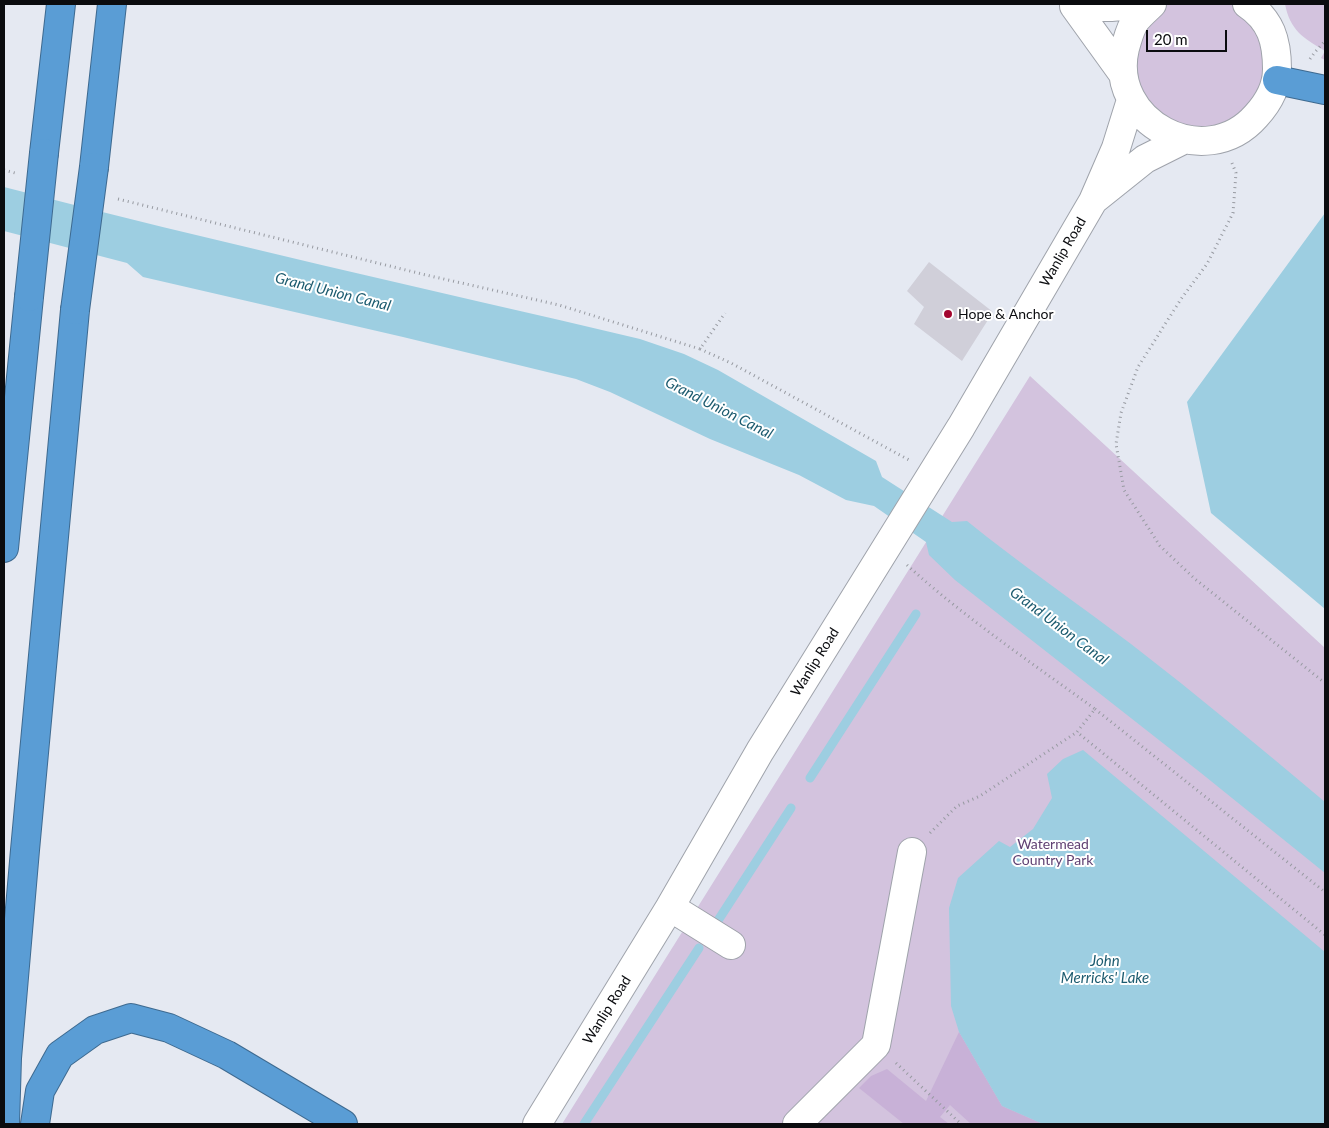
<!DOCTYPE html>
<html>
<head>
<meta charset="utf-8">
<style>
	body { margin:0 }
	#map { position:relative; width:1329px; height:1128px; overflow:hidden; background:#e5e9f2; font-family:Lato,sans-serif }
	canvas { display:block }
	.frame { position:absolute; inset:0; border:5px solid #0b0c0f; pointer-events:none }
	.scale { position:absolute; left:1146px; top:30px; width:81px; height:22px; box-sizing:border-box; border:2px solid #0b0c0f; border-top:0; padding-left:6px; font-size:15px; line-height:18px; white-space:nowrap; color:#0b0c0f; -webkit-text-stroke:4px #fff; paint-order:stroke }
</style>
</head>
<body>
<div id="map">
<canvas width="1329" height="1128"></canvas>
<div class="frame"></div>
<div class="scale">20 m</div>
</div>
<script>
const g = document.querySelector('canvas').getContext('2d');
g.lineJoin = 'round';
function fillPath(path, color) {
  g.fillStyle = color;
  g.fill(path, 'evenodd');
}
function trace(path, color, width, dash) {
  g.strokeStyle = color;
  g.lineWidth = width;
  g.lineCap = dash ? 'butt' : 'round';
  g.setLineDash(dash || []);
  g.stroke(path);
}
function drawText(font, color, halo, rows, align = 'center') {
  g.font = font + ' Lato,sans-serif';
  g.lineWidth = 4;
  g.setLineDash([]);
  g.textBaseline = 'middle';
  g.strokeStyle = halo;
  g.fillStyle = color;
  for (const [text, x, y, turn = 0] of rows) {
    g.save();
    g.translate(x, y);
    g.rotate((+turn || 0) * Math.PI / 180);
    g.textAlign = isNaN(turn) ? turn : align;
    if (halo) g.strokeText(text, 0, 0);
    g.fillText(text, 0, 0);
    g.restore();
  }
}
const green = new Path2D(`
	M 1152,4 L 1247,4 L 1272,35 L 1266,105 L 1198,142 L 1131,100 L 1129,34 Z
	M 1285,4 L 1325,4 L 1325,60 L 1321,58 L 1325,51 C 1303,38 1290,30 1285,4 Z
	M 1030,376 L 1325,648 L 1325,1124 L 562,1124 Z`);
const forest = new Path2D(`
	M 959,1032 L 1002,1106 L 1043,1124 L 971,1124 L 950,1105 L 940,1117 L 949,1124 L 904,1124 L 859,1088 L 871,1076 L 887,1069 L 926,1101 Z`);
const water = new Path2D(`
	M 4,187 C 215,242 428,289 640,339 L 684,354 L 718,370 L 876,461 L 882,477 L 952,522 L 967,521 C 1020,564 1077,603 1131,644 C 1197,695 1261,748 1325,802 L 1325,873 L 1201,773 L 955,580 L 929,555 L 926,542 L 874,506 L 846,500 L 799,475 L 710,439 L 610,392 L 576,379 L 403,337 L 143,277 L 127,263 L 4,231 Z
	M 1325,213 L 1325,609 L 1211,513 L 1187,402 Z
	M 1083,750 L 1325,952 L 1325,1124 L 1043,1124 L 1002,1106 L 959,1032 L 951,1006 L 949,908 L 958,878 L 999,841 L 1010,847 L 1033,829 L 1052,798 L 1047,774 L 1063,759 Z`);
const stream = new Path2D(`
	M 810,778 L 916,614
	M 717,922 L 791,808
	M 584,1124 L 699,948`);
const building = new Path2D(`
	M 929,262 L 993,312 L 962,361 L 914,324 L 924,307 L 907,291 Z`);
const path = new Path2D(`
	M 1310,59 L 1315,52 L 1325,41
	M 1232,163 L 1236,173 L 1233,213 L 1207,264 L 1181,299 L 1138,367 L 1121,413 L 1116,444 L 1124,490 L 1160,546 L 1195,579 L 1325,683
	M 4,170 L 15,173
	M 118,199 L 426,275 L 559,305 L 700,349 L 725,313
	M 700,349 L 731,363 L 909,460
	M 907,565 C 965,618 1032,663 1095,709 L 1077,732 L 1325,935
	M 1095,709 L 1325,892
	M 930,833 L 957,806 L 980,796 L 1077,732
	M 896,1063 L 961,1124`);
const minor = new Path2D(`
	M 1152,4 C 1147,9 1141,14 1136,20 C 1130,28 1128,38 1125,48 C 1107,122 1205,174 1256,116 C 1268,103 1277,87 1277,69 C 1277,41 1271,20 1247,4
	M 1074,6 L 1123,74
	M 1074,6 L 1111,7 L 1143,4
	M 1095,199 L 1145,159 L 1183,140
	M 670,907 L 731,945
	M 537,1124 L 670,907 L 760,751 L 961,427 L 1093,201 L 1116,148 L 1131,100
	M 797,1124 L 876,1045 L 912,852`);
const highway = new Path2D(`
	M 1277,80 L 1325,90
	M 44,153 L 61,4
	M 94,167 L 112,4
	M 4,548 L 29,297
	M 5,1124 L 7,1058 L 25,850 L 75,310
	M 35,1124 L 40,1091 L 60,1055 L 95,1030 L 131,1018 L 169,1028 L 227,1055 L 343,1124`);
const highwayBridge = new Path2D(`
	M 29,297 L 44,153
	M 75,310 L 94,167`);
const markers = [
	[948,314,5,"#a3062f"]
];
const streetNames = [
	["Wanlip Road",1063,252,-60],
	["Wanlip Road",815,662,-58],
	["Wanlip Road",607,1010,-58]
];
const poiNames = [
	["Hope & Anchor",958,314]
];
const parkNames = [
	["Watermead",1053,844],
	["Country Park",1053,860]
];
const waterNames = [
	["Grand Union Canal",333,292,14],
	["Grand Union Canal",719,408,27],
	["Grand Union Canal",1059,626,37],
	["John",1105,961],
	["Merricks' Lake",1105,978]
];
fillPath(green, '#d3c3de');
fillPath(forest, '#c8b1d7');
fillPath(water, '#9dcee1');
trace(stream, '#9dcee1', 9);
fillPath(building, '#d0cfd9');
trace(minor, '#9fa3ab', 30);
trace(highway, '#3e6a90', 30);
trace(path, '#979aa1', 3, [1, 4]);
trace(minor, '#fff', 28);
trace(highway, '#5a9dd5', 28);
trace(highwayBridge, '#3e6a90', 30, []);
trace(highwayBridge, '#5a9dd5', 28);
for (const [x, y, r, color] of markers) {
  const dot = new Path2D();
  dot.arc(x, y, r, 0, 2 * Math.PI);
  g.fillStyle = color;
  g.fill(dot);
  trace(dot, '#fff', 2);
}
drawText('14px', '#0b0c0f', '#fff', streetNames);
drawText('14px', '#0b0c0f', '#fff', poiNames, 'left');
drawText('14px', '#604173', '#fff', parkNames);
drawText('italic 15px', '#1c5b6f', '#fff', waterNames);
</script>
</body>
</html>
